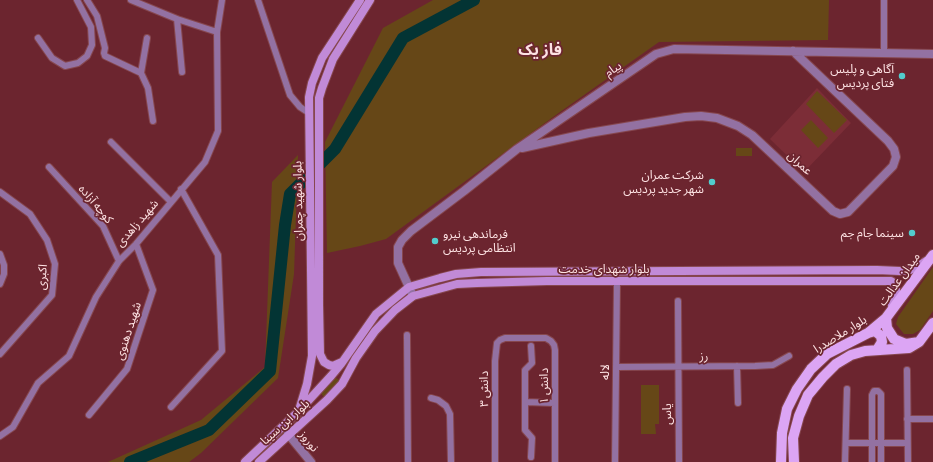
<!DOCTYPE html>
<html>
<head>
<meta charset="utf-8">
<style>
  body { margin:0 }
  canvas { display:block; background:#6c252f }
</style>
</head>
<body>
<canvas width="933" height="462"></canvas>
<script>
const ctx = document.querySelector('canvas').getContext('2d');
ctx.lineJoin = 'round';
function fill(path, color) {
  ctx.fillStyle = color;
  ctx.fill(path, 'evenodd');
}
function poly(rows) {
  const path = new Path2D();
  for (const r of rows) {
    path.moveTo(r[0], r[1]);
    for (let i = 2; i < r.length; i += 2) path.lineTo(r[i], r[i + 1]);
  }
  return path;
}
function strokePath(path, color, width, dash) {
  ctx.strokeStyle = color;
  ctx.lineWidth = width;
  ctx.lineCap = dash ? 'butt' : 'round';
  ctx.setLineDash(dash || []);
  ctx.stroke(path);
}
function write(font, color, halo, rows, align = 'center') {
  ctx.font = font + ' Commissioner,"Noto Sans Arabic",sans-serif';
  ctx.lineWidth = 3.5;
  ctx.setLineDash([]);
  ctx.textBaseline = 'middle';
  ctx.strokeStyle = halo;
  ctx.fillStyle = color;
  for (const [text, x, y, turn = 0] of rows) {
    ctx.save();
    ctx.translate(x, y);
    ctx.rotate((+turn || 0) * Math.PI / 180);
    ctx.textAlign = isNaN(turn) ? turn : align;
    if (halo) ctx.strokeText(text, 0, 0);
    ctx.fillText(text, 0, 0);
    ctx.restore();
  }
}
const built = poly([
  [817,88,851,123,804,172,770,139]
]);
const green = poly([
  [433,0,829,0,828,40,659,42,560,112,386,239,360,246,327,253,325,142,383,28],
  [817,91,847,120,834,133,806,104],
  [811,120,828,138,818,148,801,130],
  [736,148,752,148,752,156,736,156],
  [298,155,294,274,278,378,201,453,189,462,108,462,201,420,265,367,272,182],
  [933,267,933,311,920,330,913,334,904,334,896,324,898,317],
  [334,377,338,379,340,382,326,397,323,396,320,392],
  [641,385,659,385,659,424,655,424,656,434,641,434]
]);
const river = poly([
  [130,462,209,430,270,371,285,225,290,194,335,149,403,38,474,0]
]);
const minor = poly([
  [87,0,97,16,105,48,104,53,105,56,141,73,148,88,153,121],
  [131,0,177,19,217,32],
  [258,0,290,95,300,107,309,113],
  [884,0,884,52],
  [177,19,182,72],
  [38,38,52,58,65,66,78,63,87,56,92,45,91,27,77,0],
  [141,73,147,38],
  [111,142,171,202],
  [49,167,103,226,119,261],
  [0,192,30,214,47,240,55,264,52,295,0,354],
  [0,254,4,265,4,274,0,284],
  [678,301,679,462],
  [407,335,408,462],
  [531,346,532,363,525,370,525,430,532,438,531,457],
  [737,366,738,403],
  [616,367,755,366,773,365,789,356],
  [907,370,908,462],
  [431,398,438,400,446,406,450,414,451,462],
  [525,402,555,403],
  [171,407,222,351,218,255,181,189],
  [89,415,127,369,153,290,136,244],
  [907,419,933,419],
  [0,436,13,427,38,383,69,356,96,297,119,261,136,244,205,162,218,131,217,32,222,0],
  [846,443,907,443],
  [495,462,495,361,497,343,500,340,505,338,546,338,551,341,554,345,555,350,555,462],
  [615,462,617,282],
  [845,462,847,389],
  [872,462,872,395,874,391,878,391,881,394,881,462]
]);
const tertiary = poly([
  [522,148,589,133,685,117,701,116,717,118,738,126,752,135,833,211,840,214,848,212,893,166,896,157,894,149,888,141,793,51],
  [413,296,398,263,398,247,402,240,411,231,464,191,517,149,656,54,674,49,933,54],
  [288,434,311,462]
]);
const secondary = poly([
  [342,362,333,366,329,365,324,362,320,354,319,304,319,98,322,88,333,59,370,0],
  [300,407,307,384,312,356,309,97,312,83,322,58,360,0],
  [245,462,297,413,331,376,341,364,376,314,409,287,440,278,456,274,481,272,877,270,900,271,910,270,917,267,926,261],
  [259,462,327,400,342,384,356,358,375,331,395,310,413,296,457,284,477,283,547,281,891,281,894,283,896,290,896,298,892,305]
]);
const primary = poly([
  [933,255,886,318,887,328,894,339,906,344,919,342,933,323],
  [868,333,875,331,881,336,882,342,877,350],
  [781,462,782,433,787,409,797,389,811,369,827,354,868,333,886,318],
  [794,462,793,438,799,416,808,395,823,377,836,364,851,355,865,351,909,348,919,342]
]);
const markers = [
  [902,76,4,"#52cdcd"],
  [712,182,4,"#52cdcd"],
  [912,233,4,"#52cdcd"],
  [435,241,4,"#52cdcd"]
];
const streetNames = [
  ["پیام",613,69,-34],
  ["عمران",800,163,43],
  ["بلوار شهید چمران",298,201,-91],
  ["کوچه آزاده",96,204,50],
  ["شهید زاهدی",137,223,-49],
  ["بلوار شهدای خدمت",604,269],
  ["اکبری",42,277,-86],
  ["میدان عدالت",899,279,-54],
  ["شهید دهنوی",128,331,-72],
  ["بلوار ملاصدرا",840,334,-32],
  ["رز",704,356],
  ["لاله",605,372,-90],
  ["دانش ۱",544,386,-90],
  ["دانش ۳",484,389,-90],
  ["یاس",667,414,-90],
  ["بلوار ابن سینا",285,422,-42],
  ["نوروز",309,441,51]
];
const poiNames = [
  ["آگاهی و پلیس",894,69],
  ["فتای پردیس",894,83],
  ["شرکت عمران",704,175],
  ["شهر جدید پردیس",704,189],
  ["سینما جام جم",904,233],
  ["فرماندهی نیرو",443,234,"left"],
  ["انتظامی پردیس",443,248,"left"]
];
const districtNames = [
  ["فاز یک",540,50]
];
fill(built, '#7c2d37');
fill(green, '#664717');
strokePath(river, '#033434', 12);
strokePath(minor, '#86474f', 8);
strokePath(tertiary, '#86474f', 10);
strokePath(secondary, '#86474f', 10);
strokePath(primary, '#86474f', 12);
strokePath(minor, '#9371a2', 6);
strokePath(tertiary, '#9371a2', 8);
strokePath(secondary, '#c18ad7', 8);
strokePath(primary, '#dca5f4', 10);
for (const [x, y, r, color] of markers) {
  const dot = new Path2D();
  dot.arc(x, y, r, 0, 2 * Math.PI);
  ctx.fillStyle = color;
  ctx.fill(dot);
  strokePath(dot, '#6c252f', 1.5);
}
write('12px', '#fde2e3', '#6c252f', streetNames);
write('12px', '#fde2e3', '#6c252f', poiNames, 'right');
write('bold 16px', '#fde2e3', '#6c252f', districtNames);
</script>
</body>
</html>
